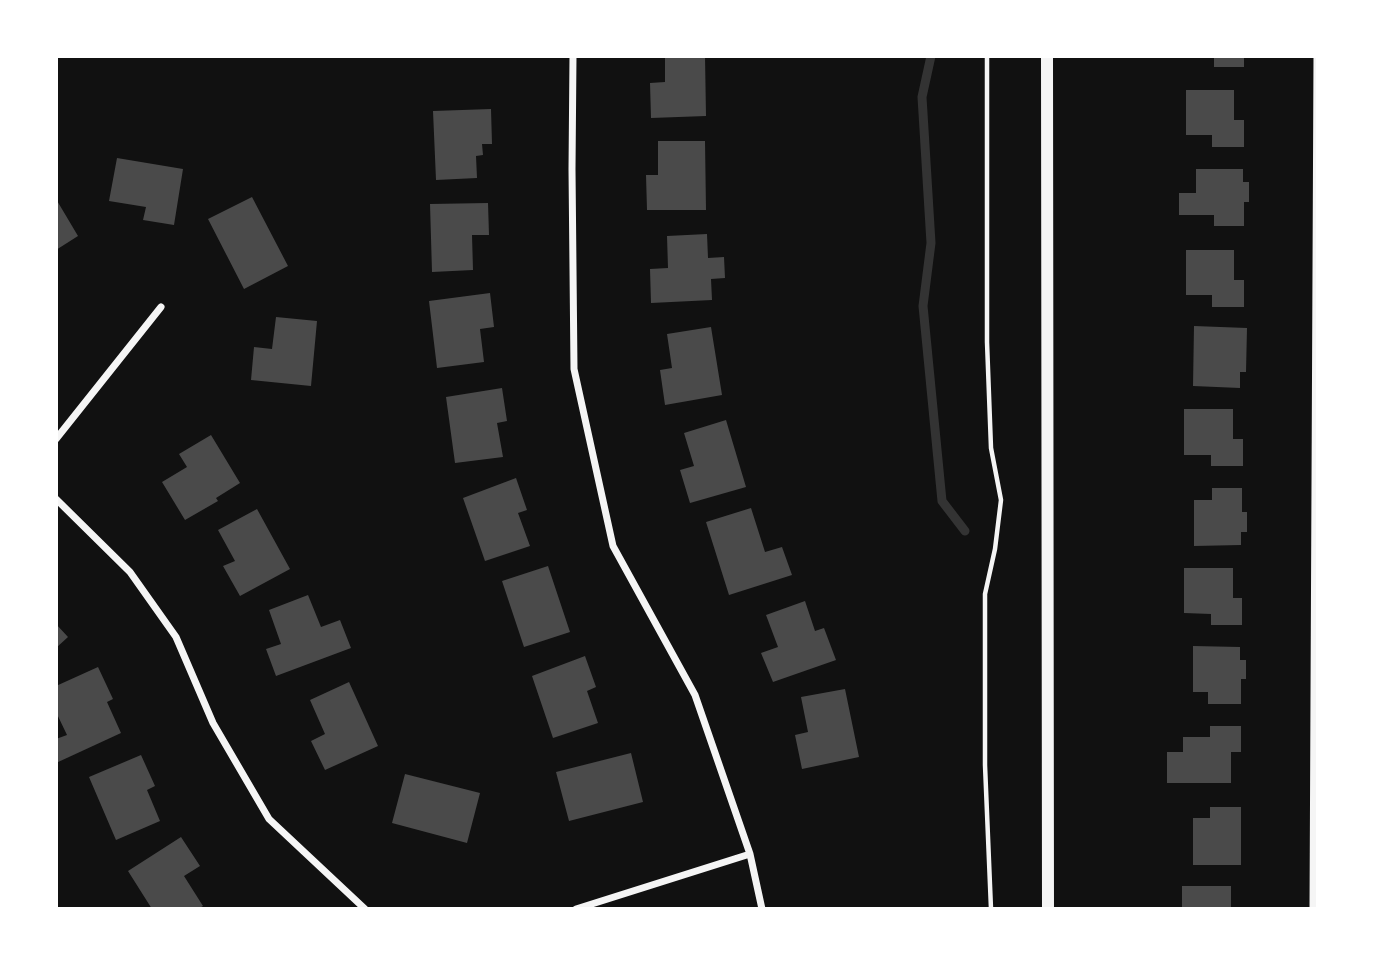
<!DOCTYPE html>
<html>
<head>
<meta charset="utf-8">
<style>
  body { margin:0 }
  #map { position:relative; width:1374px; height:965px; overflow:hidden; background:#111; font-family:Poppins,sans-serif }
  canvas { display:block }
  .frame { position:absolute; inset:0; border:58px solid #fff; pointer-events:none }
</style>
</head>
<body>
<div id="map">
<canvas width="1374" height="965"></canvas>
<div class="frame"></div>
</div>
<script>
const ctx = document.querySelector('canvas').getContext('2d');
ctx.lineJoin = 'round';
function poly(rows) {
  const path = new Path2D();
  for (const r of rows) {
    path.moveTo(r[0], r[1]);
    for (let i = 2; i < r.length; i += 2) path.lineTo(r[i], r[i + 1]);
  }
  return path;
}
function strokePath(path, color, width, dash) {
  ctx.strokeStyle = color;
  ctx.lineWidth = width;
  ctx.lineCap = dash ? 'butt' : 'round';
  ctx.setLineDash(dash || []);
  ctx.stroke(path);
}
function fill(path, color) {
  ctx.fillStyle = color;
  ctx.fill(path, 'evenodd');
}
const stream = poly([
  [931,56,922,97,931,243,923,306,942,501,965,531]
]);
const building = poly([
  [665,56,705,56,706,116,651,118,650,83,665,82],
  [1214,56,1244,56,1244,67,1214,67],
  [1186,90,1234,90,1234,120,1244,120,1244,147,1212,147,1212,135,1186,135],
  [491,109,492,144,482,144,483,155,476,156,477,178,436,180,433,111],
  [658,141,705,141,706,210,647,210,646,175,658,175],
  [117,158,183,169,174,225,143,220,146,207,109,201],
  [1196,169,1243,169,1243,182,1249,182,1249,202,1244,202,1244,226,1214,226,1214,215,1179,215,1179,193,1196,193],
  [252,197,288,266,244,289,208,219],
  [56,199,78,236,56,250],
  [488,203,489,235,472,235,473,270,432,272,430,204],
  [707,234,708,258,724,257,725,278,711,279,712,300,651,303,650,269,668,268,667,236],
  [1186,250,1234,250,1234,280,1244,280,1244,307,1212,307,1212,295,1186,295],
  [490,293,494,327,480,329,484,362,437,368,429,301],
  [276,317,317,321,311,386,251,380,254,347,272,349],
  [1194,326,1247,328,1246,372,1240,372,1240,388,1193,386],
  [711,327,722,395,665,405,660,370,672,368,667,334],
  [502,388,507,421,497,423,503,457,455,463,446,397],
  [1184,409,1233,409,1233,439,1243,439,1243,466,1211,466,1211,455,1184,455],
  [726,420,746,487,690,503,680,470,694,466,684,433],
  [211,435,240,483,216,498,218,501,185,520,162,482,187,467,179,454],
  [516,478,527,510,518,513,530,546,485,561,463,498],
  [1212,488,1242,488,1242,512,1247,512,1247,532,1241,532,1241,545,1194,546,1194,500,1212,500],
  [751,508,765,552,782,547,792,575,729,595,706,522],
  [257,509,290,569,240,596,223,566,235,561,218,530],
  [548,566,570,632,524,647,502,581],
  [1184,568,1233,568,1233,598,1242,598,1242,625,1211,625,1211,614,1184,613],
  [308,595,321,627,340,620,351,648,276,676,266,649,281,644,269,610],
  [805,601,815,631,824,628,836,660,773,682,761,653,778,647,766,615],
  [56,624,68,637,56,648],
  [1193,646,1240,647,1240,660,1246,660,1246,679,1241,679,1241,704,1208,704,1208,692,1193,692],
  [585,656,596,687,587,691,598,723,553,738,532,676],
  [98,667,113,699,107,702,121,733,56,763,56,739,67,735,56,712,56,686],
  [349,682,378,746,325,770,311,741,325,734,310,700],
  [845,689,859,757,802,769,795,735,808,732,801,697],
  [1210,726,1241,726,1241,752,1231,752,1231,783,1167,783,1167,752,1183,752,1183,737,1210,737],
  [631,753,643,802,569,821,556,772],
  [141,755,155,786,147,790,160,821,116,840,89,777],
  [405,774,480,793,467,843,392,823],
  [1210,807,1241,807,1241,865,1193,865,1193,818,1210,818],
  [181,837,200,866,184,876,203,906,198,909,152,909,128,871],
  [1182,886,1231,886,1231,909,1182,909]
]);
const path = poly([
  [987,56,987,342,991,448,1001,500,995,549,985,594,985,765,991,909]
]);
const minor = poly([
  [573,56,572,169,574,369,613,546,695,695,750,854,762,909],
  [56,439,161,307],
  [56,499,130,572,176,637,213,723,269,819,365,909],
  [576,909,750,854],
  [1313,909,1317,56]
]);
const tertiary = poly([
  [1047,56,1048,909]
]);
strokePath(stream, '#333', 9);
fill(building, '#4a4a4a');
strokePath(path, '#f5f5f5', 4.5);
strokePath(minor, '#f5f5f5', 7);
strokePath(tertiary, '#f5f5f5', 12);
</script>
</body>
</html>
